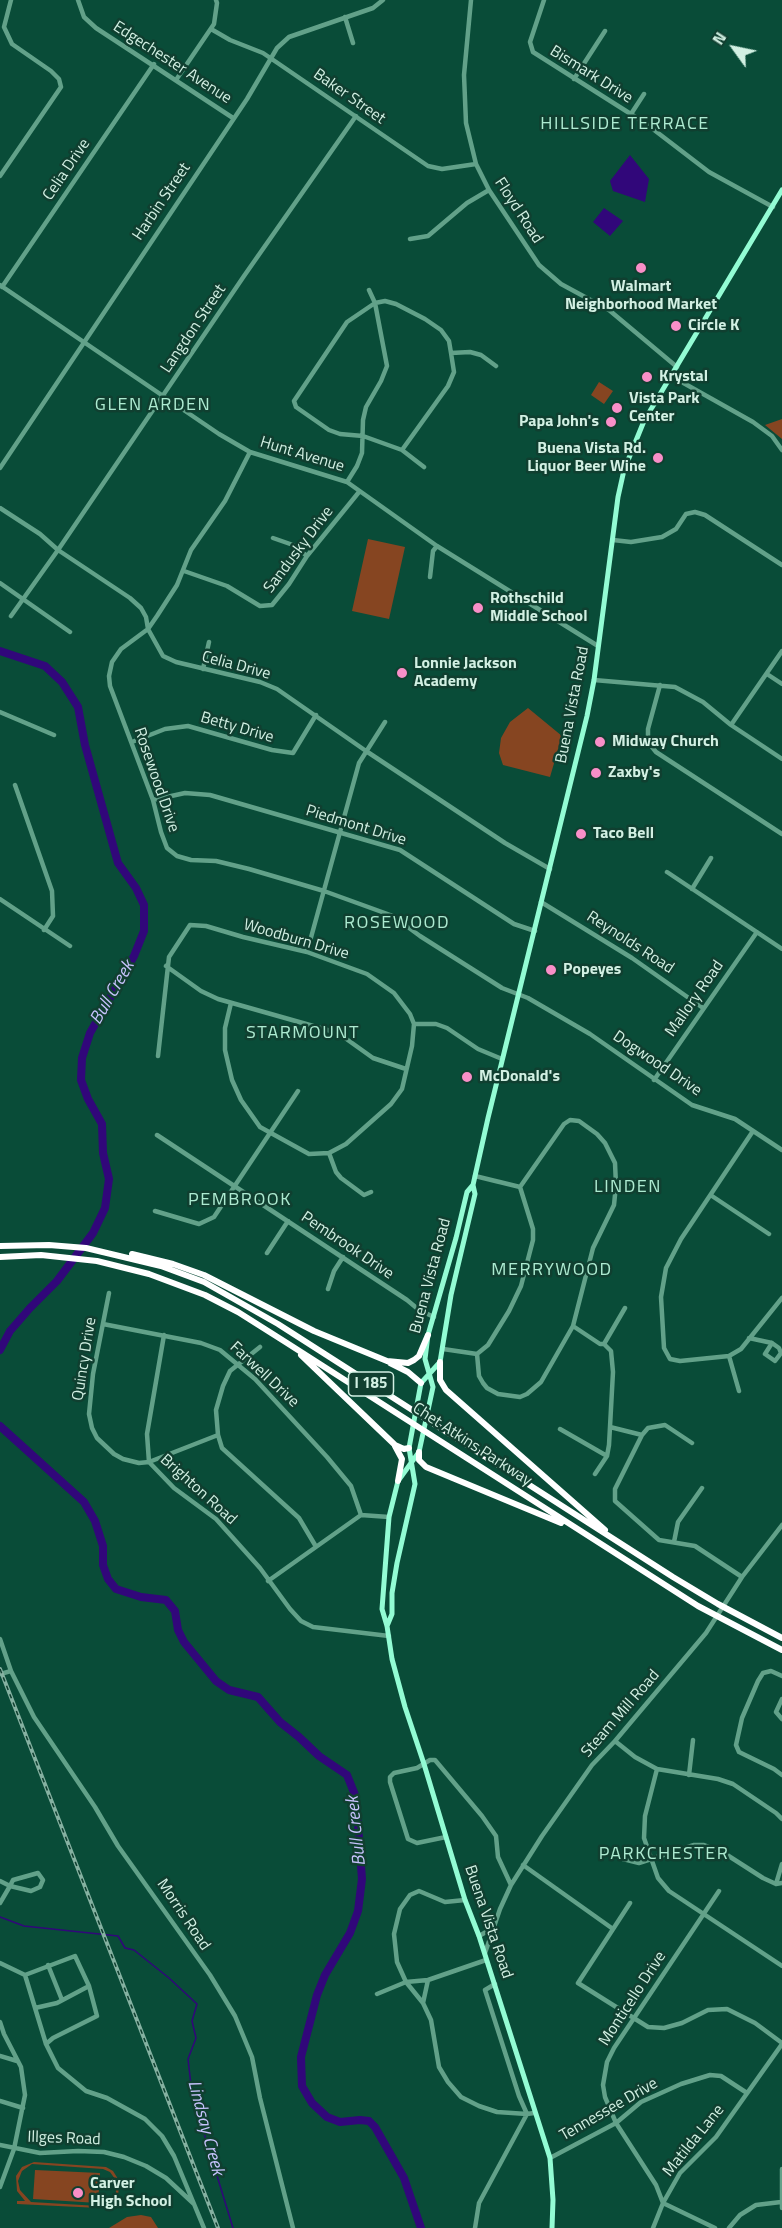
<!DOCTYPE html>
<html>
<head>
<meta charset="utf-8">
<style>
  body { margin:0 }
  #map { position:relative; width:782px; height:2228px; overflow:hidden; background:#094c38; font-family:"Titillium Web",sans-serif }
  canvas { display:block }
  .north { position:absolute; left:704px; top:18px; width:60px; height:60px; -webkit-text-stroke:4px #103f30; paint-order:stroke; rotate:303deg; font-size:16px; font-weight:700; line-height:24px; text-align:center; color:#d2f0e3 }
  .north::after { content:''; display:block; margin:auto; width:21px; height:27px; background:#d2f0e3; clip-path:polygon(50% 0,100% 100%,50% 72%,0 100%) }
</style>
</head>
<body>
<div id="map">
<canvas width="782" height="2228"></canvas>
<div class="north">N</div>
</div>
<script>
const ctx = document.querySelector('canvas').getContext('2d');
ctx.lineJoin = 'round';
function fill(path, color) {
  ctx.fillStyle = color;
  ctx.fill(path, 'evenodd');
}
function poly(rows) {
  const path = new Path2D();
  for (const r of rows) {
    path.moveTo(r[0], r[1]);
    for (let i = 2; i < r.length; i += 2) path.lineTo(r[i], r[i + 1]);
  }
  return path;
}
function strokePath(path, color, width, dash) {
  ctx.strokeStyle = color;
  ctx.lineWidth = width;
  ctx.lineCap = dash ? 'butt' : 'round';
  ctx.setLineDash(dash || []);
  ctx.stroke(path);
}
function write(font, color, halo, rows, align = 'center') {
  ctx.font = font + ' "Titillium Web",sans-serif';
  ctx.lineWidth = 5;
  ctx.setLineDash([]);
  ctx.textBaseline = 'middle';
  ctx.strokeStyle = halo;
  ctx.fillStyle = color;
  for (const [text, x, y, turn = 0] of rows) {
    ctx.save();
    ctx.translate(x, y);
    ctx.rotate((+turn || 0) * Math.PI / 180);
    ctx.textAlign = isNaN(turn) ? turn : align;
    if (halo) ctx.strokeText(text, 0, 0);
    ctx.fillText(text, 0, 0);
    ctx.restore();
  }
}
const green = poly([
  [599,382,613,391,604,404,591,395],
  [782,419,782,439,765,425],
  [368,539,405,547,389,619,352,611],
  [528,708,562,736,550,777,503,765,499,753,501,738,510,722],
  [34,2162,106,2167,113,2171,118,2179,119,2187,118,2195,110,2205,99,2208,17,2204,17,2201,25,2201,17,2191,16,2176,22,2167],
  [32,2164,103,2169,110,2172,115,2179,116,2193,110,2201,99,2206,31,2202,20,2190,18,2181,22,2171],
  [35,2170,100,2173,98,2203,33,2199],
  [141,2215,151,2217,158,2228,109,2228,127,2217]
]);
const water = poly([
  [630,155,649,179,645,202,613,191,610,181],
  [604,208,623,221,610,236,593,222]
]);
const stream = poly([
  [0,1917,24,1926,118,1936,125,1948,134,1950,169,1978,197,2004,192,2021,196,2038,188,2059,192,2094,233,2228]
]);
const river = poly([
  [0,651,45,666,62,682,78,707,85,745,118,863,136,888,144,905,144,931,134,956,90,1033,82,1058,81,1080,88,1099,102,1124,103,1153,109,1179,105,1208,93,1233,57,1281,30,1308,10,1331,0,1350],
  [0,1426,84,1502,95,1521,103,1546,103,1565,108,1579,116,1589,141,1597,166,1600,175,1611,178,1630,184,1642,216,1681,229,1690,258,1697,280,1722,299,1737,319,1756,347,1775,355,1795,358,1825,362,1879,358,1911,350,1933,325,1975,317,1995,301,2057,302,2086,312,2103,327,2117,340,2122,360,2120,369,2121,375,2127,404,2178,421,2228]
]);
const minor = poly([
  [78,0,84,17,96,28,233,118],
  [471,0,464,75,466,123,476,164,489,190,539,265,561,284,609,310,677,367],
  [544,0,530,42,533,52,645,123,709,172,773,207],
  [345,17,353,43],
  [211,29,230,40,263,53,428,166,442,169,476,164],
  [574,79,605,31],
  [176,80,214,24,217,3,216,0],
  [631,114,644,94],
  [0,176,61,87,59,79,51,71,12,44,4,27,11,0],
  [410,239,428,236,467,203,489,190],
  [0,285,219,434,250,452,347,482,437,546,598,646],
  [2,287,154,64],
  [451,353,470,352,481,355,496,366],
  [671,376,753,422,772,436,782,450],
  [402,450,448,386,454,372,451,353,449,341,441,330,425,319,396,304,385,301,375,303,347,322,294,401,296,407,329,430,340,434,363,436,402,450,424,467],
  [250,452,225,501,191,550,177,585,157,616,148,629,121,649,112,662,109,676,110,686,153,800,161,832,167,848,177,856,191,860,216,861,249,869,324,891,393,916,420,936,502,988,528,998,590,1034,692,1105,735,1119,782,1150],
  [0,468,247,99,277,48,289,37,373,8,383,0],
  [347,482,357,466,362,453,363,420,366,407,381,381,387,366,375,303,369,290],
  [0,508,40,534,58,550,130,598,141,608,146,617,148,629,163,656,176,662,260,682,277,689,366,751,505,843,550,869],
  [273,538,293,545,307,556],
  [613,540,631,542,662,537,676,529,686,514,695,512,705,515,782,565],
  [184,571,227,586,260,606,272,605,289,584,307,556,359,492],
  [430,577,433,551,437,546],
  [0,583,70,632],
  [11,616,58,550,244,276,356,116],
  [203,669,209,642],
  [767,674,782,684],
  [594,680,675,687,703,702,731,725,782,759],
  [660,685,648,729,648,742,656,752,782,834],
  [0,712,54,735],
  [731,725,782,651],
  [132,742,165,729,188,726,272,750,293,753,316,715],
  [15,785,52,891,53,916,44,930],
  [153,800,185,793,210,795,400,850,514,924,535,931],
  [667,872,782,949],
  [692,889,711,858],
  [0,899,70,946],
  [541,902,632,958,703,1008],
  [307,952,359,763,385,722],
  [166,966,201,991,218,999,338,1033,373,1058,406,1069],
  [414,1024,436,1024,447,1028,478,1049,502,1059],
  [158,1056,169,957,190,925,206,926,243,937,307,952,367,974,394,993,410,1014,414,1024,412,1046,402,1089,391,1104,346,1144,329,1153,309,1154,260,1127,241,1100,232,1080,225,1050,225,1028,231,1003],
  [654,1080,757,932],
  [753,1131,681,1239,666,1268,661,1297,664,1348,670,1359,680,1361,729,1356,741,1349,782,1298],
  [157,1135,407,1300,419,1310,434,1317],
  [329,1153,336,1172,341,1178,364,1195,371,1192],
  [475,1176,520,1187,533,1229,533,1240,521,1286,509,1311,488,1345,477,1354],
  [616,1185,642,1182],
  [712,1196,769,1234],
  [155,1211,199,1224,214,1217,298,1091],
  [267,1253,288,1221],
  [328,1289,334,1271,343,1257],
  [109,1293,93,1374,89,1414,92,1428,97,1438,114,1454,123,1459,139,1463,149,1462,218,1435],
  [103,1324,201,1343,220,1350,255,1379,327,1457,351,1486,361,1515],
  [573,1326,600,1344,604,1344,611,1351,613,1372,609,1445,607,1456,595,1474],
  [164,1335,147,1434,149,1462,174,1488,216,1519,260,1568,290,1609,301,1621,313,1627,389,1636],
  [749,1338,772,1343],
  [772,1343,779,1348,781,1353,775,1361,765,1354,772,1343],
  [604,1344,625,1308],
  [260,1347,230,1371,223,1386,216,1410,218,1435,222,1448,299,1518,315,1545],
  [443,1349,477,1354],
  [477,1354,479,1376,483,1383,487,1388,498,1394,520,1397,527,1394,541,1382,573,1326,593,1248,614,1205,616,1185,615,1163,605,1143,597,1134,579,1121,570,1120,564,1124,520,1187],
  [729,1356,739,1391],
  [610,1427,642,1435],
  [560,1429,607,1456],
  [692,1443,665,1425,648,1428,642,1435,615,1489,615,1501,659,1540,695,1546,742,1577],
  [674,1542,678,1522,702,1488],
  [268,1581,361,1515,389,1517],
  [0,1639,11,1671,34,1717,95,1807,118,1846,210,1975,235,2016,252,2057,260,2098,293,2228],
  [0,1674,11,1671],
  [782,1676,771,1671,763,1673,758,1681,742,1718,736,1745,739,1752,774,1769,782,1775],
  [782,1699,776,1712,782,1719],
  [615,1741,635,1757,657,1769,718,1779,733,1784,776,1813,782,1819],
  [657,1769,645,1816,644,1838,658,1878,669,1891,782,1966],
  [689,1775,693,1740],
  [446,1837,417,1843,408,1839,390,1782,390,1777,394,1773,417,1768,430,1760,435,1760,482,1816,496,1836,498,1857,511,1885],
  [603,1852,610,1851,623,1859,639,1863,694,1845,704,1845,724,1853,763,1878,776,1884,782,1883],
  [523,1865,613,1929],
  [0,1881,10,1886,31,1891,40,1887,43,1880,38,1873,13,1880,10,1886,0,1903],
  [776,1884,782,1864],
  [630,1903,578,1983,648,2027,664,2028,682,2023,708,2010,727,2009,755,2023,782,2043],
  [479,1936,493,1928],
  [485,1953,500,1909,511,1885,542,1836,592,1765,615,1741,706,1633,742,1577,782,1525],
  [0,1963,25,1975],
  [48,1965,62,2000],
  [25,1975,46,2044,58,2068,86,2091,107,2098,145,2119,162,2136,174,2156,194,2204],
  [25,1975,75,1956,89,1986,97,2016,53,2038,46,2044],
  [428,1980,423,2003,431,2020,439,2067,448,2082,461,2097,479,2106,497,2112,527,2114,534,2113],
  [495,1984,485,1990,519,2096,527,2114],
  [377,1994,406,1982,428,1980,486,1960],
  [423,2003,406,1982,397,1962,394,1934,400,1909,410,1895,419,1891,445,1902,465,1900],
  [35,2008,57,2003,89,1986],
  [0,2022,4,2034,21,2067,25,2095,14,2149,0,2187],
  [0,2056,17,2061],
  [0,2101,23,2108],
  [0,2145,40,2153,78,2151,104,2152,124,2157,146,2166,166,2178,194,2204,204,2228],
  [550,2158,616,2123,641,2102,681,2084,710,2075,721,2076,747,2093],
  [782,2169,782,2208],
  [475,2228,479,2203,527,2114],
  [653,2228,663,2203,680,2173,716,2137,782,2044],
  [715,2228,663,2203,656,2185,616,2123,605,2097,603,2085,607,2062,614,2048,719,1891],
  [729,2228,740,2215,756,2205,781,2202]
]);
const major = poly([
  [473,1185,467,1192,456,1238,428,1335,425,1359,433,1387,419,1452,398,1481,389,1517,382,1609,387,1626,392,1659,405,1707,424,1764,465,1900,479,1936,550,2158,553,2200,552,2228],
  [387,1626,392,1614,392,1593,397,1563,415,1484,409,1448,421,1383,440,1362,451,1295,475,1194,473,1185,488,1118,587,716,594,680,618,497,624,470,644,421,782,190]
]);
const highway = poly([
  [0,1246,49,1245,86,1248,161,1266,204,1282,278,1324,673,1577,718,1604,782,1638],
  [132,1254,173,1264,204,1275,314,1331,387,1361,408,1363,414,1360,419,1356,428,1335],
  [0,1257,41,1255,97,1261,149,1274,205,1295,238,1312,287,1343,698,1606,782,1650],
  [301,1355,395,1445,404,1449,409,1448],
  [440,1362,440,1380,446,1390,605,1530],
  [390,1363,408,1372,421,1383],
  [395,1446,402,1459,398,1481],
  [419,1452,419,1460,426,1467,561,1523]
]);
const rail = poly([
  [0,1669,218,2228]
]);
const markers = [
  [641,268,6,"#f98fc8"],
  [676,326,6,"#f98fc8"],
  [647,377,6,"#f98fc8"],
  [617,408,6,"#f98fc8"],
  [611,422,6,"#f98fc8"],
  [658,458,6,"#f98fc8"],
  [478,608,6,"#f98fc8"],
  [402,673,6,"#f98fc8"],
  [600,742,6,"#f98fc8"],
  [596,773,6,"#f98fc8"],
  [581,834,6,"#f98fc8"],
  [551,970,6,"#f98fc8"],
  [467,1077,6,"#f98fc8"],
  [78,2193,6,"#f98fc8"]
];
const shields = [
  [371,1384,45]
];
const shieldNames = [
  ["I 185",371,1384]
];
const streetNames = [
  ["Edgechester Avenue",172,63,33],
  ["Bismark Drive",591,75,32],
  ["Baker Street",349,97,35],
  ["Celia Drive",67,170,-56],
  ["Harbin Street",162,202,-56],
  ["Floyd Road",518,211,57],
  ["Langdon Street",194,329,-56],
  ["Hunt Avenue",302,455,17],
  ["Sandusky Drive",299,550,-53],
  ["Celia Drive",236,666,15],
  ["Buena Vista Road",573,705,-79],
  ["Betty Drive",237,728,16],
  ["Rosewood Drive",156,780,71],
  ["Piedmont Drive",356,826,17],
  ["Woodburn Drive",296,940,16],
  ["Reynolds Road",630,943,33],
  ["Mallory Road",695,999,-55],
  ["Dogwood Drive",657,1064,34],
  ["Pembrook Drive",347,1246,34],
  ["Buena Vista Road",431,1276,-75],
  ["Quincy Drive",85,1359,-81],
  ["Farwell Drive",264,1375,43],
  ["Chet Atkins Parkway",472,1445,33],
  ["Brighton Road",198,1490,42],
  ["Steam Mill Road",621,1714,-49],
  ["Morris Road",183,1915,56],
  ["Buena Vista Road",488,1922,71],
  ["Monticello Drive",633,1999,-57],
  ["Tennessee Drive",609,2110,-30],
  ["Illges Road",64,2139,2],
  ["Matilda Lane",694,2141,-51]
];
const poiNames = [
  ["Walmart",641,287,"center"],
  ["Neighborhood Market",641,305,"center"],
  ["Circle K",688,326],
  ["Krystal",659,377],
  ["Vista Park",629,399],
  ["Center",629,417],
  ["Papa John's",599,422,"right"],
  ["Buena Vista Rd.",646,449,"right"],
  ["Liquor Beer Wine",646,467,"right"],
  ["Rothschild",490,599],
  ["Middle School",490,617],
  ["Lonnie Jackson",414,664],
  ["Academy",414,682],
  ["Midway Church",612,742],
  ["Zaxby's",608,773],
  ["Taco Bell",593,834],
  ["Popeyes",563,970],
  ["McDonald's",479,1077],
  ["Carver",90,2184],
  ["High School",90,2202]
];
const neighbourhoodNames = [
  ["HILLSIDE TERRACE",625,125],
  ["GLEN ARDEN",153,406],
  ["ROSEWOOD",397,924],
  ["STARMOUNT",303,1034],
  ["LINDEN",628,1188],
  ["PEMBROOK",240,1201],
  ["MERRYWOOD",552,1271],
  ["PARKCHESTER",664,1855]
];
const waterNames = [
  ["Bull Creek",113,993,-60],
  ["Bull Creek",357,1831,-96],
  ["Lindsay Creek",205,2128,75]
];
fill(green, '#864521');
fill(water, '#31077a');
strokePath(stream, '#31077a', 1.5);
strokePath(river, '#31077a', 8);
strokePath(minor, '#62a189', 4.5);
strokePath(major, '#93fcd4', 5);
strokePath(highway, '#fff', 6);
strokePath(rail, '#85b1a1', 4);
strokePath(rail, '#103f30', 1.5, [4.5]);
for (const [x, y, r, color] of markers) {
  const dot = new Path2D();
  dot.arc(x, y, r, 0, 2 * Math.PI);
  ctx.fillStyle = color;
  ctx.fill(dot);
  strokePath(dot, '#103f30', 2);
}
for (const [x, y, w] of shields) {
  const box = new Path2D();
  box.roundRect(x - w / 2, y - 12, w, 24, 4.5);
  ctx.fillStyle = '#103f30';
  ctx.fill(box);
  strokePath(box, '#d2f0e3', 1.5);
}
write('bold 15px', '#d2f0e3', null, shieldNames);
write('16px', '#d2f0e3', '#103f30', streetNames);
write('bold 16px', '#d2f0e3', '#103f30', poiNames, 'left');
ctx.letterSpacing = '1.5px';
write('18px', '#adebd1', '#103f30', neighbourhoodNames);
ctx.letterSpacing = '0px';
write('italic 18px', '#c7c3fc', '#103f30', waterNames);
</script>
</body>
</html>
